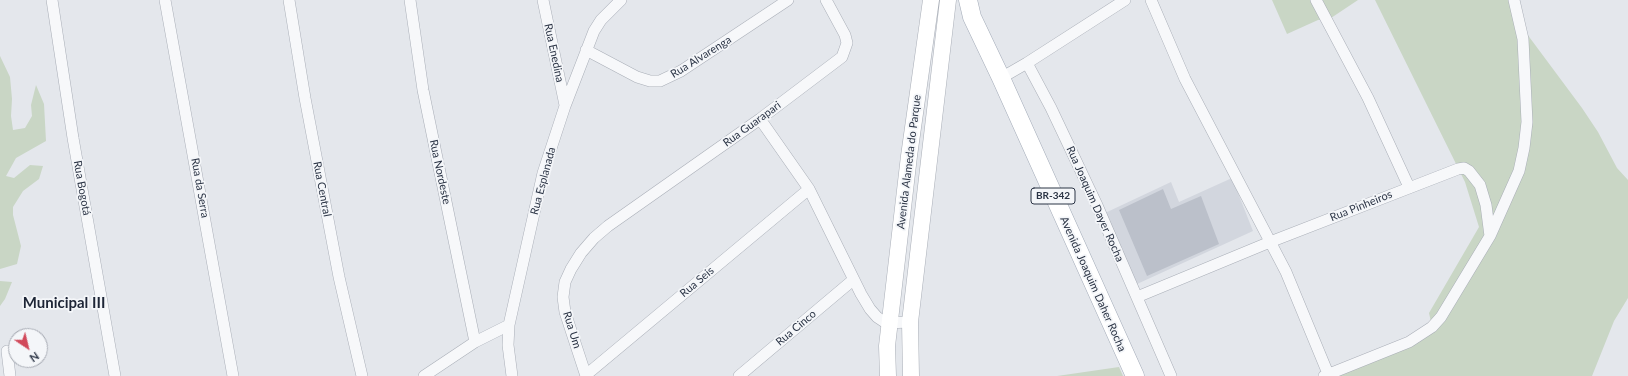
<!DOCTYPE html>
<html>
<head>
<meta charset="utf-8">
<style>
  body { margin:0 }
  #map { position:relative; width:1628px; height:376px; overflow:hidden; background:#e4e7ec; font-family:Lato,sans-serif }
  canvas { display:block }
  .north { position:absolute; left:8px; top:328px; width:40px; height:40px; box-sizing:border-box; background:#f4f6f9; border:1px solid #a4a8b1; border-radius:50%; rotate:145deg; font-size:11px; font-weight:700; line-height:16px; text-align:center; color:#2b3445 }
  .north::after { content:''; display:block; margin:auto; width:14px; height:18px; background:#d1495b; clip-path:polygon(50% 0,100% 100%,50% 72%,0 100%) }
</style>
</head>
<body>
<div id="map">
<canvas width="1628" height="376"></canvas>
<div class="north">N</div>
</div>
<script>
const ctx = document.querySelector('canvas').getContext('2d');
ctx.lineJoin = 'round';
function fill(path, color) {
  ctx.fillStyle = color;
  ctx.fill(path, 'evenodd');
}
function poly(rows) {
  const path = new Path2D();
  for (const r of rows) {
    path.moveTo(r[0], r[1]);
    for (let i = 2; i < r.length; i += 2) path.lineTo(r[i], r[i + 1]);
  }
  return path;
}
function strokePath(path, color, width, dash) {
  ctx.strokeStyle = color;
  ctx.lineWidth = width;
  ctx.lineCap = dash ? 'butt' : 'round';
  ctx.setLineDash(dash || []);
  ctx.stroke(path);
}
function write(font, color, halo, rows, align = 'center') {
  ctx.font = font + ' Lato,sans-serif';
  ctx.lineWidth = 3.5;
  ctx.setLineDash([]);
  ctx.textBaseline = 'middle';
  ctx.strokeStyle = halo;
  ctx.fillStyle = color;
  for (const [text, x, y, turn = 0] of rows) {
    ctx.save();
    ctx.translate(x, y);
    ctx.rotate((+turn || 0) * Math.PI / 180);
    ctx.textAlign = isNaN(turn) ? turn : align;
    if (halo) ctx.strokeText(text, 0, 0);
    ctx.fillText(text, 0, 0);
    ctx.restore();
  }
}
const built = poly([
  [1232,178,1253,231,1137,284,1105,213,1171,182,1179,202]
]);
const green = poly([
  [1272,0,1358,0,1331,18,1318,20,1287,34],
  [1375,0,1516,0,1527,34,1582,108,1598,132,1617,168,1628,180,1628,298,1614,321,1592,376,1338,376,1404,347,1431,322,1429,313,1479,227,1465,182],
  [0,56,10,77,12,99,11,116,13,130,25,128,32,116,31,105,36,85,44,104,46,141,16,158,6,176,14,178,30,165,43,166,39,179,23,191,13,207,13,215,21,246,17,264,0,269],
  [0,281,12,282,5,299,0,306],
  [1119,367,1123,376,1057,376]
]);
const building = poly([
  [1163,189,1171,209,1201,196,1219,244,1147,276,1119,210]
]);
const street = poly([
  [52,0,73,138,115,376],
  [165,0,233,376],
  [289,0,305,98,339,277,362,376],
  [410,0,423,90,475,342],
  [543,0,565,105],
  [1151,0,1185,79,1286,272,1329,376],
  [1316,0,1368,98,1409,187],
  [586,50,637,77,650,81,660,81,681,71,788,0],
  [1027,63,1125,0],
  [1001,78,1027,63,1051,108,1096,203,1171,376],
  [760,119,809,189,861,294,870,309,877,317,886,323,910,322],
  [1137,297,1270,242,1458,169,1464,168,1469,171,1480,185,1486,205,1490,236],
  [7,351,10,376],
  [586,375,809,189],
  [424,376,475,342,509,325],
  [512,376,508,345,509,325,543,173,565,106,594,31,601,20,621,0],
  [586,376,565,312,563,297,565,282,571,269,581,253,594,238,608,226,760,119,842,57,847,43,845,35,826,0],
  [739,376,853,280],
  [1324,376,1409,342,1432,327,1441,317,1490,236,1519,171,1524,148,1527,122,1523,39,1514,0]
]);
const secondary = poly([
  [888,376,887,346,909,156,931,0],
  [911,376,910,322,948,0]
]);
const primary = poly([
  [968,0,972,17,1001,78,1135,376]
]);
const shields = [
  [1053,196,44]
];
const shieldNames = [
  ["BR-342",1053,196]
];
const streetNames = [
  ["Rua Enedina",554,53,78],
  ["Rua Alvarenga",701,57,-32],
  ["Rua Guarapari",752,124,-36],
  ["Avenida Alameda do Parque",909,162,-83],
  ["Rua Nordeste",440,172,78],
  ["Rua Esplanada",543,181,-75],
  ["Rua Bogotá",82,188,80],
  ["Rua da Serra",200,188,80],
  ["Rua Central",322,189,79],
  ["Rua Joaquim Dayer Rocha",1095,204,66],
  ["Rua Pinheiros",1361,206,-22],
  ["Rua Seis",697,282,-40],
  ["Avenida Joaquim Daher Rocha",1093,284,66],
  ["Rua Cinco",796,328,-40],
  ["Rua Um",572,330,73]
];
const districtNames = [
  ["Municipal III",64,303]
];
fill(built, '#d2d6de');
fill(green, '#c9d6c5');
fill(building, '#bbc0ca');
strokePath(street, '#a9aeb7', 12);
strokePath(secondary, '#a9aeb7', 17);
strokePath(primary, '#a3abb8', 19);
strokePath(street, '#f7f8fa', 11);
strokePath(secondary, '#fff', 16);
strokePath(primary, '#fff', 18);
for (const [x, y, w] of shields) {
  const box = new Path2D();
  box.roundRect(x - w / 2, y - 8, w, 16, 3);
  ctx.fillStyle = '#f4f6f9';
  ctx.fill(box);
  strokePath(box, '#2b3445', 1);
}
write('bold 10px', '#2b3445', null, shieldNames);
write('11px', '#2b3445', '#f4f6f9', streetNames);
write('bold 15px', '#1d2536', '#f4f6f9', districtNames);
</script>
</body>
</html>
